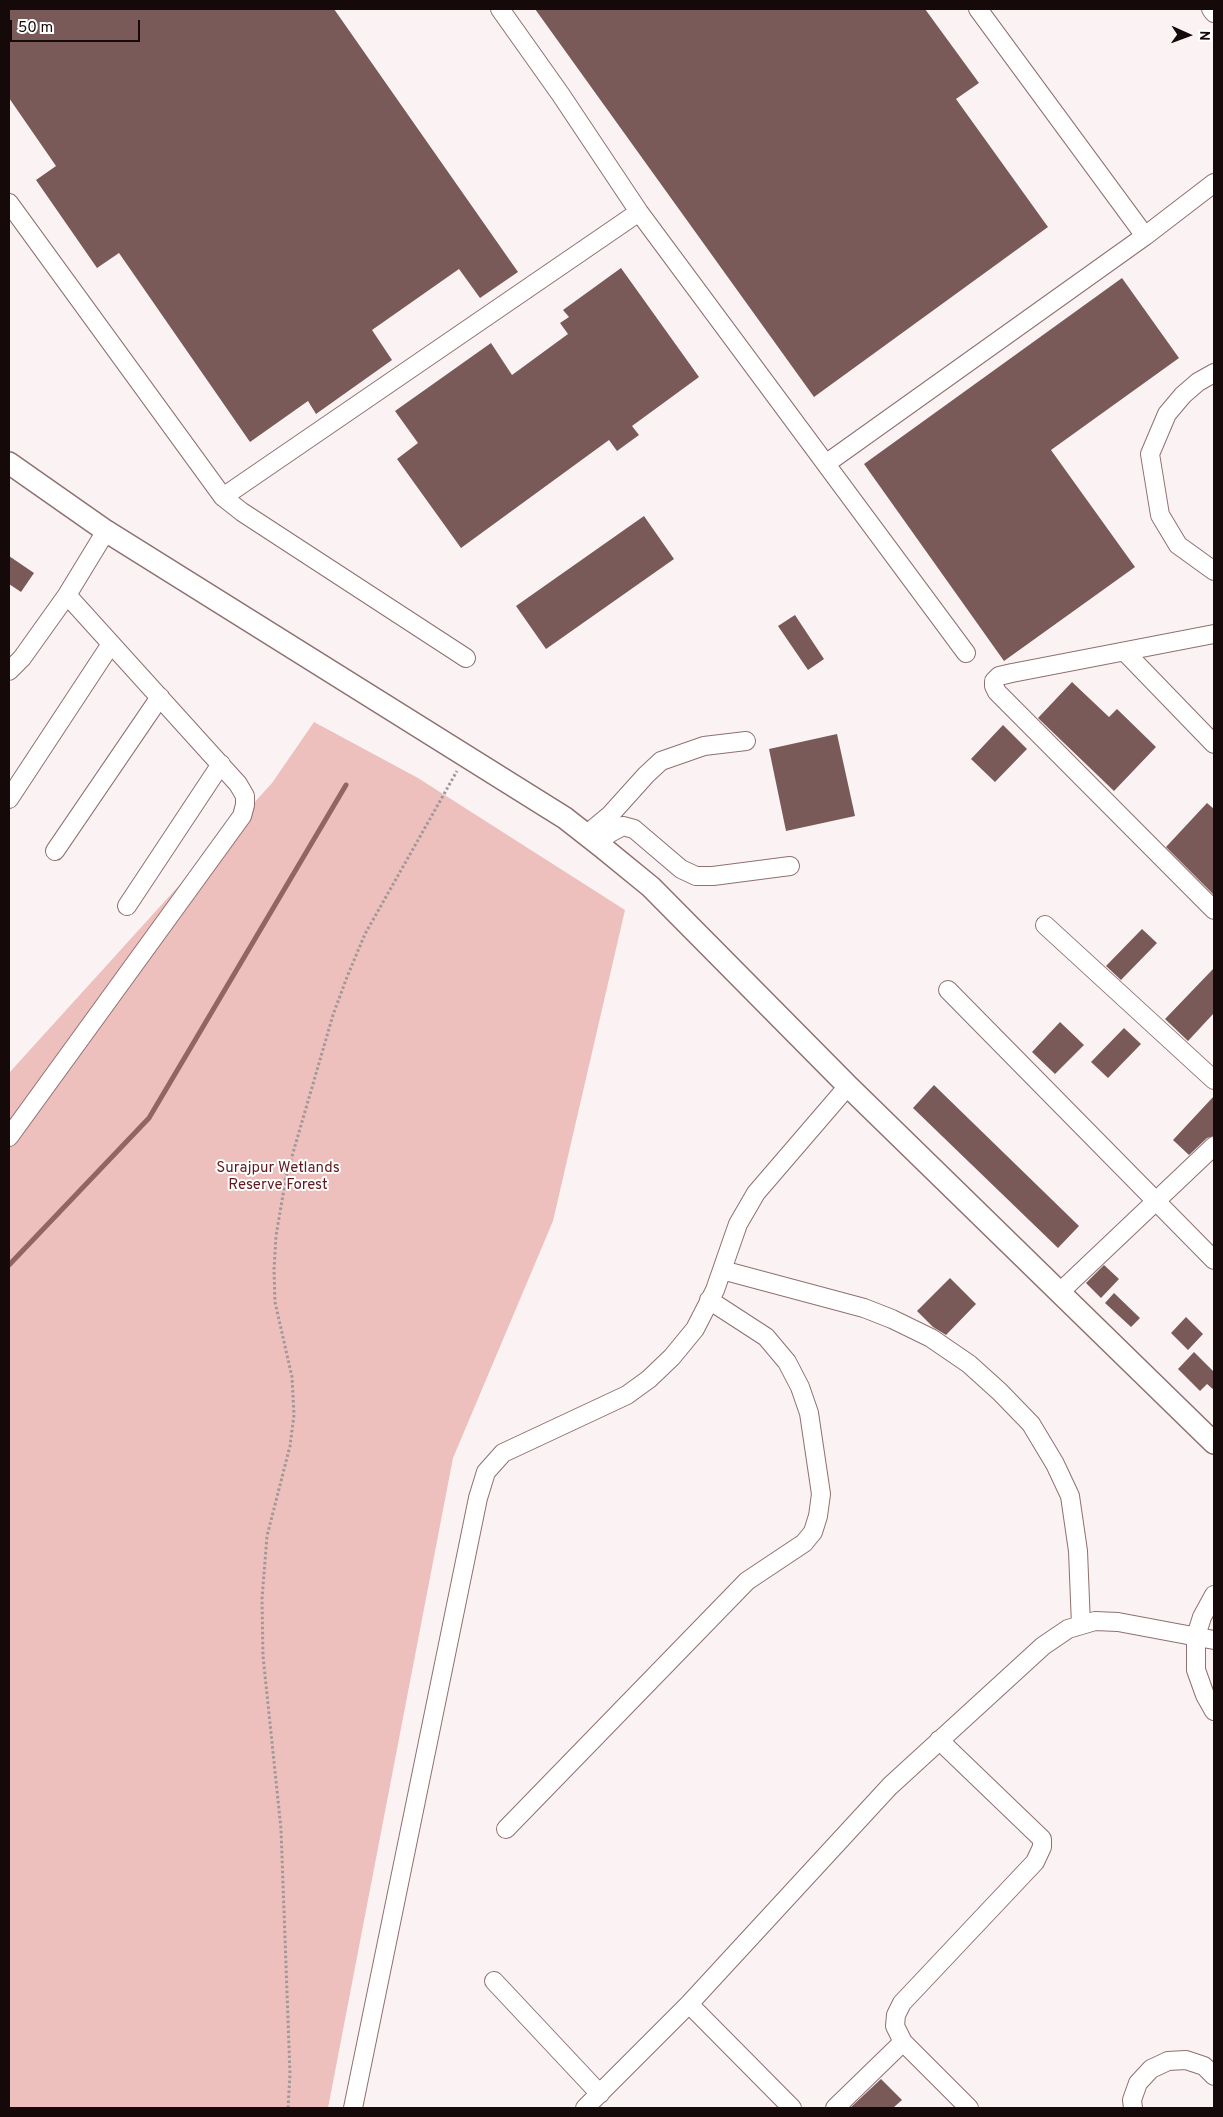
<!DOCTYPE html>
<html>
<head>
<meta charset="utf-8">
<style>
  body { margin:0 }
  #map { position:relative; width:1223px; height:2117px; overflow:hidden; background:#fbf3f3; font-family:Overpass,sans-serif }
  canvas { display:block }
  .frame { position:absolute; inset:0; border:10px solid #150a09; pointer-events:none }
  .north { position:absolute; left:1163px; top:10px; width:50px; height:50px; -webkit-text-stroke:4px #fff; paint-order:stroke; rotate:92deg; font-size:14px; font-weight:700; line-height:20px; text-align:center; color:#150a09 }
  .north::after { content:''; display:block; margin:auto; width:18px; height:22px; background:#150a09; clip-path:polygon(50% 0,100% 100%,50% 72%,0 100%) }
  .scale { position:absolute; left:10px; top:20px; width:130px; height:22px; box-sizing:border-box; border:2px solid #150a09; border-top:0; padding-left:6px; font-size:15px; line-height:18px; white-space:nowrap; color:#150a09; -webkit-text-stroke:4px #fff; paint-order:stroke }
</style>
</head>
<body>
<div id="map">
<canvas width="1223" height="2117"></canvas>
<div class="frame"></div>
<div class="north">N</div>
<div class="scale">50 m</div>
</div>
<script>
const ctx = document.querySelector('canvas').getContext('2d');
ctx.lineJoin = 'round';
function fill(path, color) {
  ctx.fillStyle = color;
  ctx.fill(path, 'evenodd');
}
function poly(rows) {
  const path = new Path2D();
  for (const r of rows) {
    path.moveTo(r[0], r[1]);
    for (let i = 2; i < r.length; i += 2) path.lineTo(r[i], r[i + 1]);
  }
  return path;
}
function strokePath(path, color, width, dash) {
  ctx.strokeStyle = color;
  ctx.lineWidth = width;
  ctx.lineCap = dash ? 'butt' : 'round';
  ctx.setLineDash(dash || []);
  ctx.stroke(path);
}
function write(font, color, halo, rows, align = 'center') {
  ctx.font = font + ' Overpass,sans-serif';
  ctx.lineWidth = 4;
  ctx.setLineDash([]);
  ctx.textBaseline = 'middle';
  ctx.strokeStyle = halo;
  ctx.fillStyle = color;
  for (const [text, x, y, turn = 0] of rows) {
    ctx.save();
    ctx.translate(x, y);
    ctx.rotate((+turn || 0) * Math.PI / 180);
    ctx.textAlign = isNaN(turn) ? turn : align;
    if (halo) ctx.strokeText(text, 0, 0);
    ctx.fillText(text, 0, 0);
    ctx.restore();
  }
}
const green = poly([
  [314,722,418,778,625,910,553,1221,453,1458,328,2108,9,2108,9,1073,272,783]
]);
const stream = poly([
  [9,1265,149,1118,346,785]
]);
const building = poly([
  [9,9,334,9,518,272,480,298,459,269,372,330,392,360,316,414,308,401,250,442,119,253,97,268,36,180,56,166,9,98],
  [535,9,925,9,979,83,956,99,1048,227,814,397],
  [621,268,699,377,632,426,639,435,617,451,609,440,461,548,397,459,418,443,395,411,491,343,512,375,568,334,560,323,569,317,563,310],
  [1122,278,1179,358,1051,450,1135,567,1004,661,864,464],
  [644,516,674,559,546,649,516,606],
  [9,556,34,573,21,592,9,584],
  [795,615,824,659,808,670,778,626],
  [1072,682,1109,717,1117,709,1156,747,1114,791,1038,718],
  [1003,725,1027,749,995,782,971,759],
  [837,734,855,816,786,831,769,749],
  [1207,803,1214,809,1214,895,1166,847],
  [1142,929,1157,943,1121,980,1106,966],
  [1214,968,1214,1013,1188,1041,1165,1019],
  [1060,1022,1084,1045,1055,1074,1032,1052],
  [1124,1028,1141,1044,1108,1078,1091,1062],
  [934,1085,1079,1226,1058,1248,913,1108],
  [1214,1096,1214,1136,1207,1138,1189,1155,1173,1140],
  [1104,1265,1119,1279,1101,1298,1086,1283],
  [950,1278,976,1304,946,1335,933,1327,917,1311],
  [1114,1293,1140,1318,1131,1327,1105,1303],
  [1186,1317,1203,1334,1188,1350,1171,1333],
  [1194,1352,1214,1372,1214,1390,1207,1384,1200,1391,1178,1369],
  [881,2079,902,2100,893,2108,850,2108]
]);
const path = poly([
  [288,2108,290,2074,281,1829,263,1656,262,1599,267,1536,290,1446,294,1415,292,1377,275,1302,274,1270,276,1236,286,1177,333,1015,347,977,365,934,457,771]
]);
const minor = poly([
  [500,9,561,95,639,212,966,653],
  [978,9,1145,236],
  [1211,9,1214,13],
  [9,203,223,497,242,512,466,658],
  [1214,373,1198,382,1183,395,1167,414,1150,454,1160,515,1178,545,1214,571],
  [827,463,1145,236,1214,183],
  [223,497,639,212],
  [1214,634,1012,673,999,676,994,681,994,686,997,692,1214,910],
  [1125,652,1214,744],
  [9,671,22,658,67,595,106,531],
  [9,799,111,644],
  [586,835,610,815,646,775,661,761,704,746,746,741],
  [597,843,610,833,623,826,634,829,681,869,696,876,713,876,790,866],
  [55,851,160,697],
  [127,906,221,764],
  [1045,925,1214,1080],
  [948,990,1214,1260],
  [9,1137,242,816,245,805,245,796,238,784,67,595],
  [722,1270,864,1308,892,1319,931,1338,969,1364,1000,1392,1031,1424,1055,1464,1070,1496,1078,1551,1081,1625],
  [1060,1292,1214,1146],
  [1214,1595,1202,1617,1196,1636,1196,1670,1205,1695,1214,1711],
  [939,1740,1042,1839,1042,1847,1035,1862,902,2003,896,2015,895,2026,903,2042,969,2108],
  [506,1829,747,1581,804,1543,813,1532,818,1516,821,1494,809,1413,800,1387,787,1362,766,1337,709,1300],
  [494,1981,600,2094],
  [689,2004,792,2108],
  [353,2108,478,1498,486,1472,503,1453,627,1395,649,1379,672,1357,695,1329,715,1290,738,1224,756,1193,848,1086],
  [585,2108,689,2004,890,1786,1043,1646,1068,1629,1095,1621,1118,1622,1214,1640],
  [835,2108,903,2042],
  [1133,2108,1132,2100,1138,2083,1151,2069,1168,2061,1186,2060,1204,2066,1214,2076]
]);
const major = poly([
  [9,463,106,531,565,818,602,847,651,887,848,1086,1214,1443]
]);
const parkNames = [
  ["Surajpur Wetlands",278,1169],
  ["Reserve Forest",278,1186]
];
fill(green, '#edc0be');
strokePath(stream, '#926462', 5);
fill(building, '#795a59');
strokePath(minor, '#90706f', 20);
strokePath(major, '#90706f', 24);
strokePath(path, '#a09797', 3, [2.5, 2.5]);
strokePath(minor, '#fff', 18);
strokePath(major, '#fff', 21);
write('15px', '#62191e', '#fff', parkNames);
</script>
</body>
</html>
